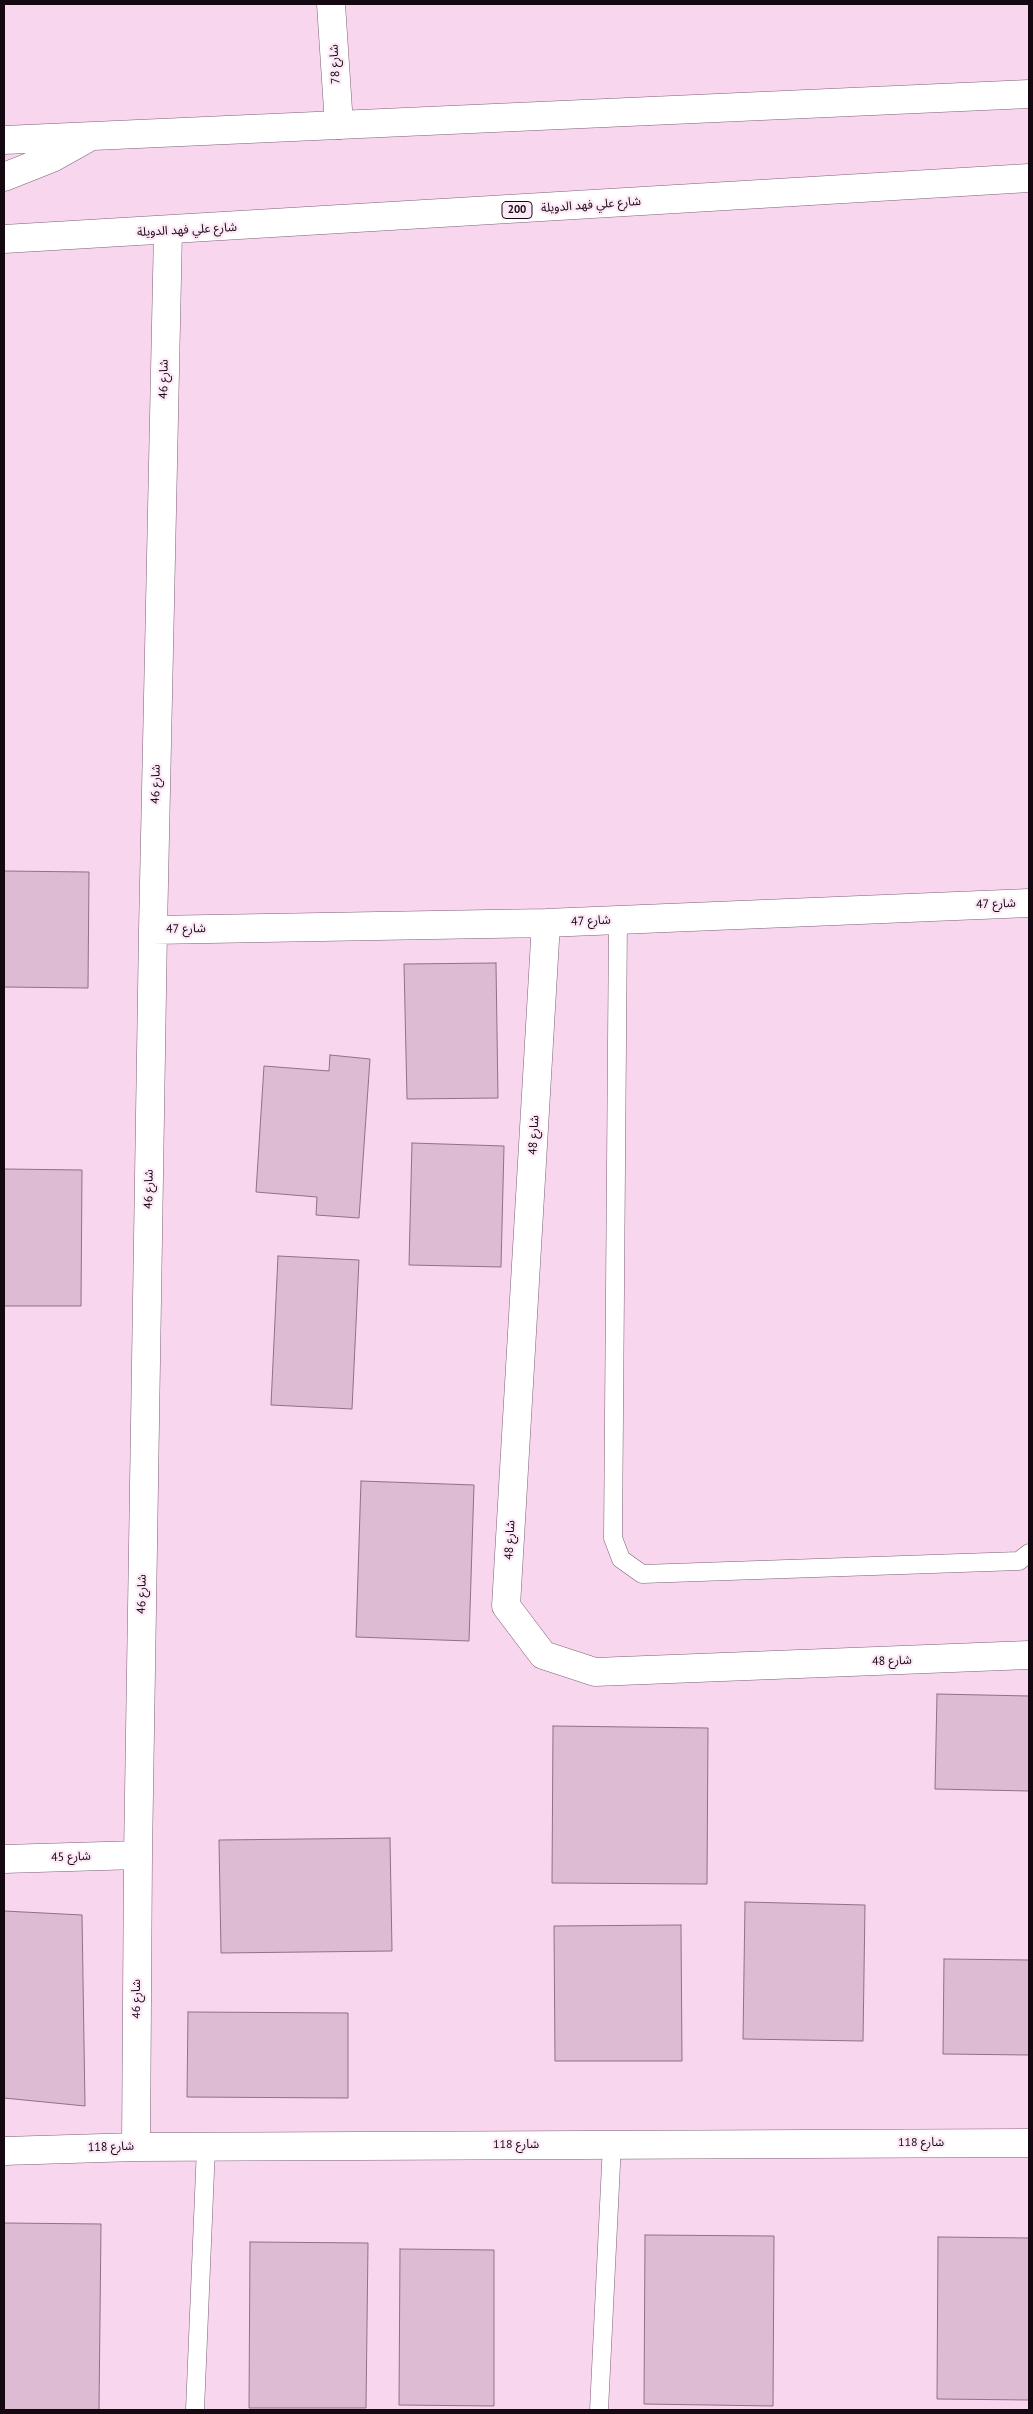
<!DOCTYPE html>
<html>
<head>
<meta charset="utf-8">
<style>
  body { margin:0 }
  #map { position:relative; width:1033px; height:2414px; overflow:hidden; background:#f8d6ee; font-family:"PT Sans",sans-serif }
  canvas { display:block }
  .frame { position:absolute; inset:0; border:5px solid #140911; pointer-events:none }
</style>
</head>
<body>
<div id="map">
<canvas width="1033" height="2414"></canvas>
<div class="frame"></div>
</div>
<script>
const ctx = document.querySelector('canvas').getContext('2d');
ctx.lineJoin = 'round';
function fill(path, color) {
  ctx.fillStyle = color;
  ctx.fill(path, 'evenodd');
}
function poly(rows) {
  const path = new Path2D();
  for (const r of rows) {
    path.moveTo(r[0], r[1]);
    for (let i = 2; i < r.length; i += 2) path.lineTo(r[i], r[i + 1]);
  }
  return path;
}
function strokePath(path, color, width, dash) {
  ctx.strokeStyle = color;
  ctx.lineWidth = width;
  ctx.lineCap = dash ? 'butt' : 'round';
  ctx.setLineDash(dash || []);
  ctx.stroke(path);
}
function write(font, color, halo, rows, align = 'center') {
  ctx.font = font + ' "PT Sans","Noto Sans Arabic",sans-serif';
  ctx.lineWidth = 4.5;
  ctx.setLineDash([]);
  ctx.textBaseline = 'middle';
  ctx.strokeStyle = halo;
  ctx.fillStyle = color;
  for (const [text, x, y, turn = 0] of rows) {
    ctx.save();
    ctx.translate(x, y);
    ctx.rotate((+turn || 0) * Math.PI / 180);
    ctx.textAlign = isNaN(turn) ? turn : align;
    if (halo) ctx.strokeText(text, 0, 0);
    ctx.fillText(text, 0, 0);
    ctx.restore();
  }
}
const building = poly([
  [4,871,89,872,88,988,4,987,4,871],
  [496,963,498,1098,407,1099,404,964,496,963],
  [330,1055,370,1059,359,1218,316,1215,317,1197,256,1192,264,1066,329,1071,330,1055],
  [412,1143,504,1146,501,1267,409,1265,412,1143],
  [4,1169,82,1170,81,1306,4,1306,4,1169],
  [278,1256,359,1260,352,1409,271,1405,278,1256],
  [361,1481,474,1485,469,1641,356,1637,361,1481],
  [937,1694,1029,1696,1029,1791,935,1789,937,1694],
  [553,1726,708,1728,707,1884,552,1883,553,1726],
  [390,1838,392,1951,221,1953,219,1840,390,1838],
  [745,1902,865,1905,863,2041,743,2039,745,1902],
  [4,1911,82,1915,85,2106,4,2098,4,1911],
  [681,1925,682,2061,555,2061,554,1926,681,1925],
  [944,1959,1029,1960,1029,2055,943,2054,944,1959],
  [188,2012,348,2013,348,2098,187,2097,188,2012],
  [4,2223,101,2224,99,2410,4,2410,4,2223],
  [645,2235,774,2236,773,2406,644,2404,645,2235],
  [938,2237,1029,2238,1029,2400,937,2399,938,2237],
  [250,2242,368,2243,366,2408,249,2408,250,2242],
  [400,2249,494,2250,494,2406,399,2405,400,2249]
]);
const lane = poly([
  [618,919,613,1538,621,1559,642,1574,1019,1561,1029,1553],
  [195,2410,206,2147],
  [599,2410,612,2144]
]);
const street = poly([
  [331,4,339,125],
  [546,923,506,1606,543,1655,595,1672,1029,1655],
  [153,930,546,923,1029,903],
  [4,1859,138,1855],
  [136,2147,138,1855,153,930,168,231],
  [4,2151,136,2147,1029,2143]
]);
const primary = poly([
  [4,140,1029,94],
  [4,177,52,158,86,139],
  [4,239,1029,178]
]);
const shields = [
  [517,210,30]
];
const shieldNames = [
  ["200",517,210]
];
const streetNames = [
  ["شارع 78",335,64,-93],
  ["شارع علي فهد الدويلة",591,205,-4],
  ["شارع علي فهد الدويلة",187,230,-3],
  ["شارع 46",164,379,-89],
  ["شارع 46",156,784,-89],
  ["شارع 47",996,904,-2],
  ["شارع 47",591,921,-3],
  ["شارع 47",186,929,-1],
  ["شارع 48",534,1135,-87],
  ["شارع 46",149,1189,-89],
  ["شارع 48",510,1540,-87],
  ["شارع 46",142,1594,-89],
  ["شارع 48",892,1661,-2],
  ["شارع 45",71,1857,-2],
  ["شارع 46",137,1999,-90],
  ["شارع 118",921,2143],
  ["شارع 118",516,2145],
  ["شارع 118",111,2147,-2]
];
fill(building, '#dcbbd3');
strokePath(building, '#8f7187', 1);
strokePath(lane, '#7e6076', 19);
strokePath(street, '#7e6076', 29);
strokePath(primary, '#7e6076', 29);
strokePath(lane, '#fff', 18);
strokePath(street, '#fff', 28);
strokePath(primary, '#fff', 28);
for (const [x, y, w] of shields) {
  const box = new Path2D();
  box.roundRect(x - w / 2, y - 8.5, w, 17, 4);
  ctx.fillStyle = '#fde8f7';
  ctx.fill(box);
  strokePath(box, '#140911', 1);
}
write('bold 11px', '#140911', null, shieldNames);
write('12px', '#140911', '#fde8f7', streetNames);
</script>
</body>
</html>
